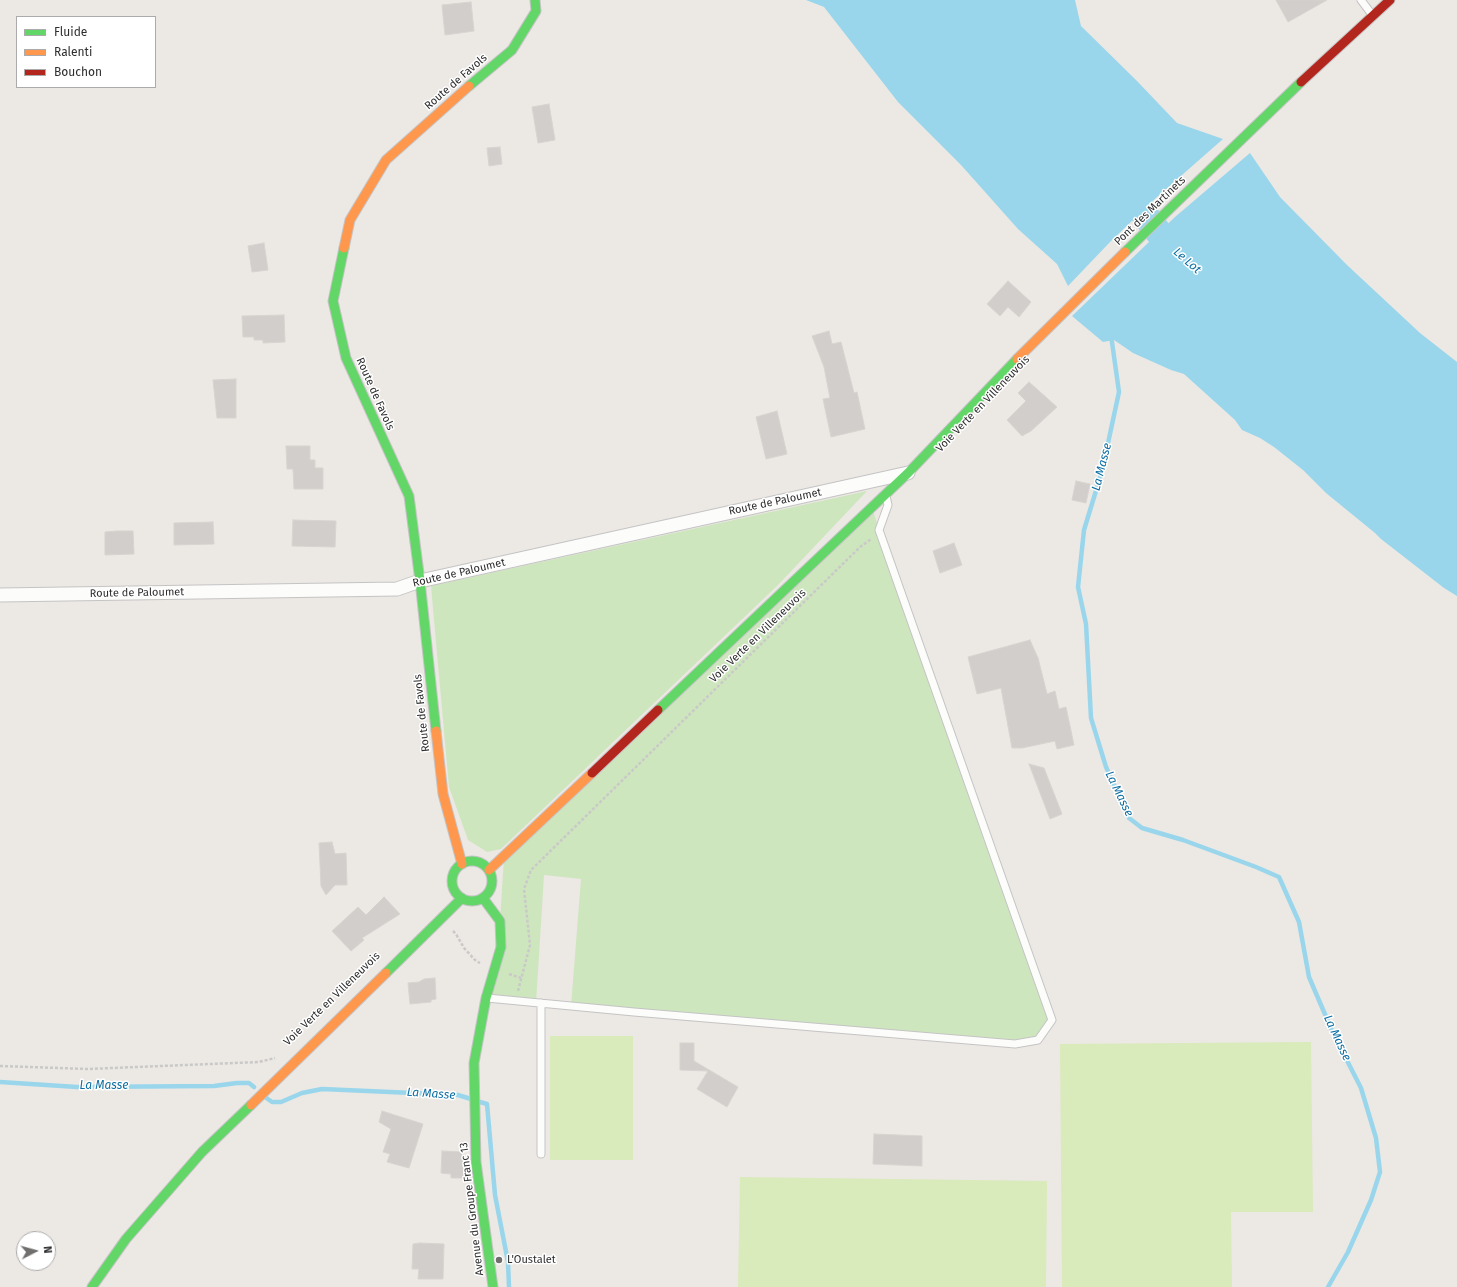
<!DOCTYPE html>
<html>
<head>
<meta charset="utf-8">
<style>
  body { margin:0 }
  #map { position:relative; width:1457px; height:1287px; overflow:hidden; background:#ece8e4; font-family:"Fira Sans",sans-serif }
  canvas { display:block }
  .legend { position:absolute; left:16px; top:16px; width:140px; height:72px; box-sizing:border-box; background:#fff; border:1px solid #ababab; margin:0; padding:5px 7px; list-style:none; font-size:12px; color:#2e2e2e }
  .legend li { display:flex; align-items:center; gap:8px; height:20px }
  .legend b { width:20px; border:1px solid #ababab }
  .north { position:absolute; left:16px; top:1231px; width:40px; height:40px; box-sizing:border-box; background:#fff; border:1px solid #ababab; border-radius:50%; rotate:84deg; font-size:11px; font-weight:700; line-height:16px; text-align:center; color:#2e2e2e }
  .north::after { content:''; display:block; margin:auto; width:14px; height:18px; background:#706f6e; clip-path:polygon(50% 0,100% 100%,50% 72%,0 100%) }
</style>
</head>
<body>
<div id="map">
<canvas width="1457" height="1287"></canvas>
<ul class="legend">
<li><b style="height:5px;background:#63d668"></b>Fluide</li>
<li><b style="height:5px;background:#ff974d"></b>Ralenti</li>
<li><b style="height:5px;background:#b3261e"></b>Bouchon</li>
</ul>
<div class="north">N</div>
</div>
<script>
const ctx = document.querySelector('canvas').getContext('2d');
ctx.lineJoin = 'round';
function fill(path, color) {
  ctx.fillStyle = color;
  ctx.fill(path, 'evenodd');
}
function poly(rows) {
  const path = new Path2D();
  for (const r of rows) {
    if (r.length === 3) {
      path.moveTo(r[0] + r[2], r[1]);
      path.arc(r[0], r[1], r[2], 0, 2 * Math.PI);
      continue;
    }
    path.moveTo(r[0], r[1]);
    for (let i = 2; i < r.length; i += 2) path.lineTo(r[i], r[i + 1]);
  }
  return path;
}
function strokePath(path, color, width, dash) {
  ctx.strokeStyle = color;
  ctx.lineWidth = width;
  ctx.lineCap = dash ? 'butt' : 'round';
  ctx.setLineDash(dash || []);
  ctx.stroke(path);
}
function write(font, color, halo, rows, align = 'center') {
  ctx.font = font + ' "Fira Sans",sans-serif';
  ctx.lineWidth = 3;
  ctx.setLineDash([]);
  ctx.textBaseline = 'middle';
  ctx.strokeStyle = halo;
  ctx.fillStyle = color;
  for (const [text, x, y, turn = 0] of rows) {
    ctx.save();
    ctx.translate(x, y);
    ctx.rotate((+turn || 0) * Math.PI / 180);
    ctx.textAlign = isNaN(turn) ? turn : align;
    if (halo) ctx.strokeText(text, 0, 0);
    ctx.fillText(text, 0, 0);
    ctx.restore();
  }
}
const green = poly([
  [867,491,777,586,501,849,487,852,468,840,449,787,431,586],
  [872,507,879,530,1052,1020,1038,1040,1015,1044,571,1006,581,879,544,875,536,1003,486,998,500,921,504,857]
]);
const pitch = poly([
  [550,1036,633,1036,633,1160,550,1160],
  [1311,1042,1313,1212,1231,1212,1232,1287,1062,1287,1060,1044],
  [740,1177,1047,1181,1046,1287,738,1287]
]);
const water = poly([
  [806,0,1075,0,1081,26,1137,81,1177,123,1223,139,1157,197,1111,241,1068,286,1057,264,1018,229,961,165,898,102,824,7],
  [1250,153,1280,197,1347,265,1420,333,1457,362,1457,596,1444,588,1381,539,1375,533,1326,493,1303,470,1274,447,1260,438,1242,430,1235,420,1184,374,1171,370,1133,353,1114,340,1103,342,1072,316,1175,217]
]);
const stream = poly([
  [1111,335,1119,392,1102,471,1084,530,1078,587,1086,624,1091,718,1106,767,1129,818,1142,828,1183,840,1256,867,1279,877,1299,922,1309,977,1333,1033,1361,1088,1376,1138,1380,1172,1371,1200,1348,1252,1328,1287],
  [0,1082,77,1087,214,1086,237,1083,249,1083,254,1087],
  [265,1097,272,1102,281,1102,302,1093,322,1089,458,1095,471,1099],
  [480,1102,487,1104,495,1195,508,1262,509,1287]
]);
const river = poly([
  [1120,183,1170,247]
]);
const building = poly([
  [1276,0,1327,0,1288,22,1276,0],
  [471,2,474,31,445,35,442,5,471,2],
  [549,104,555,140,538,143,532,107,549,104],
  [500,147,502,164,489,166,487,148,500,147],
  [264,243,268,270,252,272,248,246,264,243],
  [1008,281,1031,302,1019,317,1008,307,1000,316,987,304,1008,281],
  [284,315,285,342,263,343,263,340,254,340,254,337,243,337,242,316,284,315],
  [829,331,832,344,841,342,854,393,857,392,865,429,831,437,823,399,830,398,824,367,812,336,829,331],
  [236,379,236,418,217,418,213,380,236,379],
  [1029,382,1057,407,1031,431,1022,436,1007,420,1026,401,1018,393,1029,382],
  [777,411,787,454,766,459,756,417,777,411],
  [286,446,310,446,310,460,315,460,315,468,323,468,323,489,294,489,293,469,287,469,286,446],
  [1076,481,1090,484,1086,503,1072,500,1076,481],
  [293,520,336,521,335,547,292,546,293,520],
  [213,522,214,544,174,545,174,523,213,522],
  [117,531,133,531,134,554,105,555,105,532,117,531],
  [954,543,962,565,940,573,933,551,954,543],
  [1030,640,1038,658,1047,694,1055,691,1059,709,1066,707,1074,745,1057,749,1055,741,1022,748,1012,748,1001,688,977,694,968,657,1030,640],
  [1029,764,1044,768,1062,814,1050,819,1029,764],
  [332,842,335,854,346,853,347,885,335,885,326,895,321,886,319,843,332,842],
  [384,897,400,914,362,938,364,940,351,951,332,931,358,907,366,915,384,897],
  [435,978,436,999,431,1000,431,1002,410,1004,408,983,419,982,424,979,435,978],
  [680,1043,694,1043,694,1061,738,1087,727,1107,697,1089,708,1071,680,1070,680,1043],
  [382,1111,423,1124,409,1168,387,1162,390,1154,383,1152,391,1129,379,1122,382,1111],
  [874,1134,922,1136,922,1166,873,1164,874,1134],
  [442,1151,463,1152,464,1178,451,1178,451,1174,441,1173,442,1151],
  [419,1243,444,1244,443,1279,418,1279,419,1269,412,1269,413,1244,419,1243]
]);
const path = poly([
  [453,931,456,934,464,948,476,961,480,963],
  [509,974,521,978],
  [518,991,530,945,524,889,531,870,860,547,871,539],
  [0,1066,88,1069,259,1062,275,1058]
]);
const lane = poly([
  [1361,0,1373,16],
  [487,998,634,1012,1015,1044,1038,1040,1052,1020,879,530,888,505,886,496],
  [541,1003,541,1154]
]);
const street = poly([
  [0,595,397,589,420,581,908,473]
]);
const fast = poly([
  [469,86,512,50,536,11,535,0],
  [344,248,333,301,346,358,409,496,420,581,436,731],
  [1125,252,1301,82],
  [658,710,908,473,1017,359],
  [472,881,20],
  [483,898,500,921,501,947,486,998,474,1063,476,1162,493,1287],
  [386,973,462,898],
  [92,1287,126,1239,202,1152,251,1105]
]);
const slow = poly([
  [344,248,350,220,386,160,469,86],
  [1017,359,1125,252],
  [436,731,443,794,462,864],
  [489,870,592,773],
  [251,1105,386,973]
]);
const jam = poly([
  [1301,82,1390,0],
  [592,773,658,710]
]);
const markers = [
  [499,1260,4,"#706f6e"]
];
const streetNames = [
  ["Route de Favols",456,82,-41],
  ["Pont des Martinets",1150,211,-44],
  ["Route de Favols",375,394,66],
  ["Voie Verte en Villeneuvois",983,404,-46],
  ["Route de Paloumet",775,502,-12],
  ["Route de Paloumet",459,573,-13],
  ["Route de Paloumet",137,593,-1],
  ["Voie Verte en Villeneuvois",758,636,-44],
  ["Route de Favols",422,713,-96],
  ["Voie Verte en Villeneuvois",332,999,-44],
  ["Avenue du Groupe Franc 13",472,1209,-97]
];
const poiNames = [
  ["L'Oustalet",507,1260]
];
const waterNames = [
  ["Le Lot",1187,261,41],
  ["La Masse",1102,467,-76],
  ["La Masse",1119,794,64],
  ["La Masse",1337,1038,65],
  ["La Masse",104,1086],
  ["La Masse",431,1094,4]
];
fill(green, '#cee6be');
fill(pitch, '#d9eabb');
fill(water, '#99d6ec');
strokePath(stream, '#99d6ec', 4.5);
strokePath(river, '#99d6ec', 27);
fill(building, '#d1cecb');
strokePath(building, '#d7d4d0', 1);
strokePath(lane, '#c5c4c5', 9);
strokePath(street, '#c5c4c5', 15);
strokePath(fast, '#c5c4c5', 11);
strokePath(slow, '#c5c4c5', 11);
strokePath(jam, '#c5c4c5', 11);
strokePath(path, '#c9c9c8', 2.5, [3, 2]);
strokePath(lane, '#fcfcfb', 7);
strokePath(street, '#fcfcfb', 13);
strokePath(fast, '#63d668', 9);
strokePath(slow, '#ff974d', 9);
strokePath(jam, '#b3261e', 9);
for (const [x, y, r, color] of markers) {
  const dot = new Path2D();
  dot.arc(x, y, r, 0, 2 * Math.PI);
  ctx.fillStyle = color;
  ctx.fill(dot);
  strokePath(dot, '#fff', 1.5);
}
write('11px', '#2e2e2e', '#fff', streetNames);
write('11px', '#2e2e2e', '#fff', poiNames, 'left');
write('italic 12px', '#0d6fa3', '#fff', waterNames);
</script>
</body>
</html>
